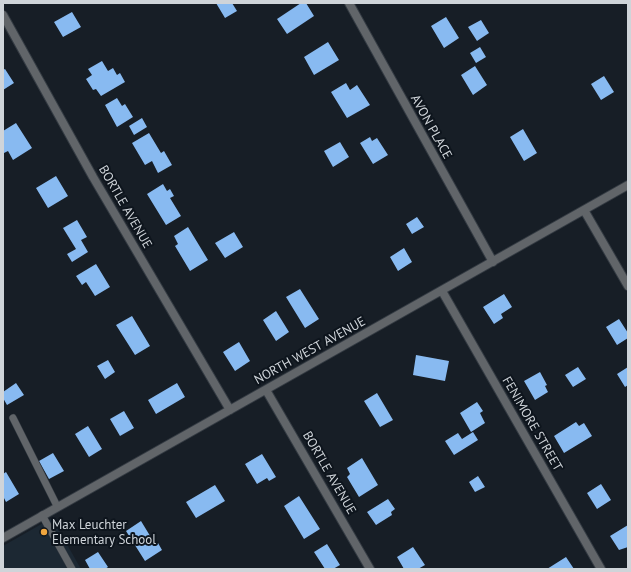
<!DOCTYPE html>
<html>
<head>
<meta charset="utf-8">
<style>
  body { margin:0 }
  #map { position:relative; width:631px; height:572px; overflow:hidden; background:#171e26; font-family:"PT Sans",sans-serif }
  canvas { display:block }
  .frame { position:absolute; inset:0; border:4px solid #cfd4d9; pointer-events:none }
</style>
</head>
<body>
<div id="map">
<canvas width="631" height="572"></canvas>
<div class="frame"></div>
</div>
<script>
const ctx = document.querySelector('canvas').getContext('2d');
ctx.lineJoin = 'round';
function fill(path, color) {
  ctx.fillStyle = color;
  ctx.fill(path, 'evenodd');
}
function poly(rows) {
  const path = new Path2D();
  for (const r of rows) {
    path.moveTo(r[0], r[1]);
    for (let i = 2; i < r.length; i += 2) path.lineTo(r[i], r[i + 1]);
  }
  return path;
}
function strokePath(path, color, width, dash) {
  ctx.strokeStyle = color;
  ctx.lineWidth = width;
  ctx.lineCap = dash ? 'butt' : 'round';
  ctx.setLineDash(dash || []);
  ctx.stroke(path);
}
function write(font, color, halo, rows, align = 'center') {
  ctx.font = font + ' "PT Sans",sans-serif';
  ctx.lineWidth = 4;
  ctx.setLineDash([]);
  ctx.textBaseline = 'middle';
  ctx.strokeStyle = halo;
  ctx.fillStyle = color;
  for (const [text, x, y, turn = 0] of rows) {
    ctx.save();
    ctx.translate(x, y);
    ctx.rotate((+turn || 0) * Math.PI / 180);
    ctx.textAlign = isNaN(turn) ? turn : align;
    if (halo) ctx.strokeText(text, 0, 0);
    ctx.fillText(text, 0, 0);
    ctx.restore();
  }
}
const built = poly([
  [52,518,81,569,3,569,3,546]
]);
const building = poly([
  [216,3,232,3,237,11,225,18],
  [301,3,306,3,314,16,287,34,277,19],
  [72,12,81,27,63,37,54,22],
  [446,17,459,38,444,48,431,26],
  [481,20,489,33,477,41,468,27],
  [328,42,339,60,314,75,304,57],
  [480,47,486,57,476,63,470,53],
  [102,61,108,71,113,68,117,75,120,73,125,82,101,96,96,89,93,90,86,79,92,75,88,69],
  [475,66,487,85,473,95,461,75],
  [5,69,14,83,3,90,3,70],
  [604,76,614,92,601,100,591,84],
  [346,83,350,90,357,85,370,105,347,118,331,92],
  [117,98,122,106,125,104,133,117,117,127,105,105],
  [142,118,147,127,134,135,129,126],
  [16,123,32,148,13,160,8,151,4,153,3,151,3,131],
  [523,129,537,153,524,161,510,137],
  [149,133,161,153,164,151,172,165,158,173,152,161,145,165,132,143],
  [370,137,372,141,377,138,388,155,373,164,360,143],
  [340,142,349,157,333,167,324,151],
  [56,176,68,196,48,208,36,188],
  [163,184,167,191,170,189,174,196,170,198,181,216,166,225,147,194],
  [417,217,424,227,412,234,406,224],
  [77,220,87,237,81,240,88,252,72,262,67,254,76,249,63,228],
  [188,227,208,260,190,271,175,246,178,244,174,236],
  [234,232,243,247,225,258,215,243],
  [404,248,412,262,398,271,390,257],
  [96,264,110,287,95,296,86,282,82,285,76,276],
  [300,289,319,319,305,328,286,297],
  [504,294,512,307,501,314,503,318,494,324,483,307],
  [276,311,289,332,276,341,263,320],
  [132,316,150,346,135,355,116,325],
  [619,319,628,333,628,338,617,345,606,327],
  [239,342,250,361,235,371,223,352],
  [416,355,449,361,445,381,413,375],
  [108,360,115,372,105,379,97,366],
  [578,367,586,379,573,387,565,375],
  [628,367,628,385,625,387,617,374],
  [540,372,547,385,545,386,548,392,535,400,524,381],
  [16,383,24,395,7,405,3,398,3,392],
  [177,383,185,397,156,414,148,400],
  [377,393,393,420,380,427,364,401],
  [477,402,483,411,480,413,485,423,471,432,460,413],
  [124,411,134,428,120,436,110,419],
  [576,422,579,426,584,423,592,436,564,453,554,436],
  [88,426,102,449,89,457,75,434],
  [473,432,478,440,454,455,445,441,458,433,462,439],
  [53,453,64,471,49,479,39,461],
  [262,454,276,477,269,481,267,478,257,484,245,464],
  [362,458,378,485,359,497,347,477,350,474,347,468],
  [6,472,19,494,6,502,3,496,3,474],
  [478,476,485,487,475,492,469,482],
  [601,484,611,500,597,509,587,493],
  [215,485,225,501,196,518,186,502],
  [299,496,320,529,304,539,284,506],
  [388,499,395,509,391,512,392,515,376,525,367,512],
  [141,521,155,544,158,543,162,550,145,561,126,531],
  [628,525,628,547,619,550,610,536],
  [327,544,340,565,333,569,325,569,314,552],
  [413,547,425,565,418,569,404,569,397,557],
  [98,552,108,567,105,569,90,569,85,560],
  [566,557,574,569,547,569]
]);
const service = poly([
  [13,418,57,506],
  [42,515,72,569]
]);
const minor = poly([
  [349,3,493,262],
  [3,15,93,177,230,410],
  [584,210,628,286],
  [442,291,601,569],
  [266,390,370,569],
  [3,538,628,185]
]);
const markers = [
  [44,532,4,"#f0a63e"]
];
const streetNames = [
  ["AVON PLACE",431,127,61],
  ["BORTLE AVENUE",125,207,60],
  ["NORTH WEST AVENUE",310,351,-29],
  ["FENIMORE STREET",532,424,60],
  ["BORTLE AVENUE",329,473,60]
];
const poiNames = [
  ["Max Leuchter",52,525],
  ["Elementary School",52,540]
];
fill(built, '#1c2833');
fill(building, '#88baf1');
strokePath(service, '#343b43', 8);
strokePath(minor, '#343b43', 10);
strokePath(service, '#616569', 7);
strokePath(minor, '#616569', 8);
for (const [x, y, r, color] of markers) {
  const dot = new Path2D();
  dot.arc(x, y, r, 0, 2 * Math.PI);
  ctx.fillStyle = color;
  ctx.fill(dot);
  strokePath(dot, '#0e151d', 1.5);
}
write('13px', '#cfd4d9', '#0e151d', streetNames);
write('13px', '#cfd4d9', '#0e151d', poiNames, 'left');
</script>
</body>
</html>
